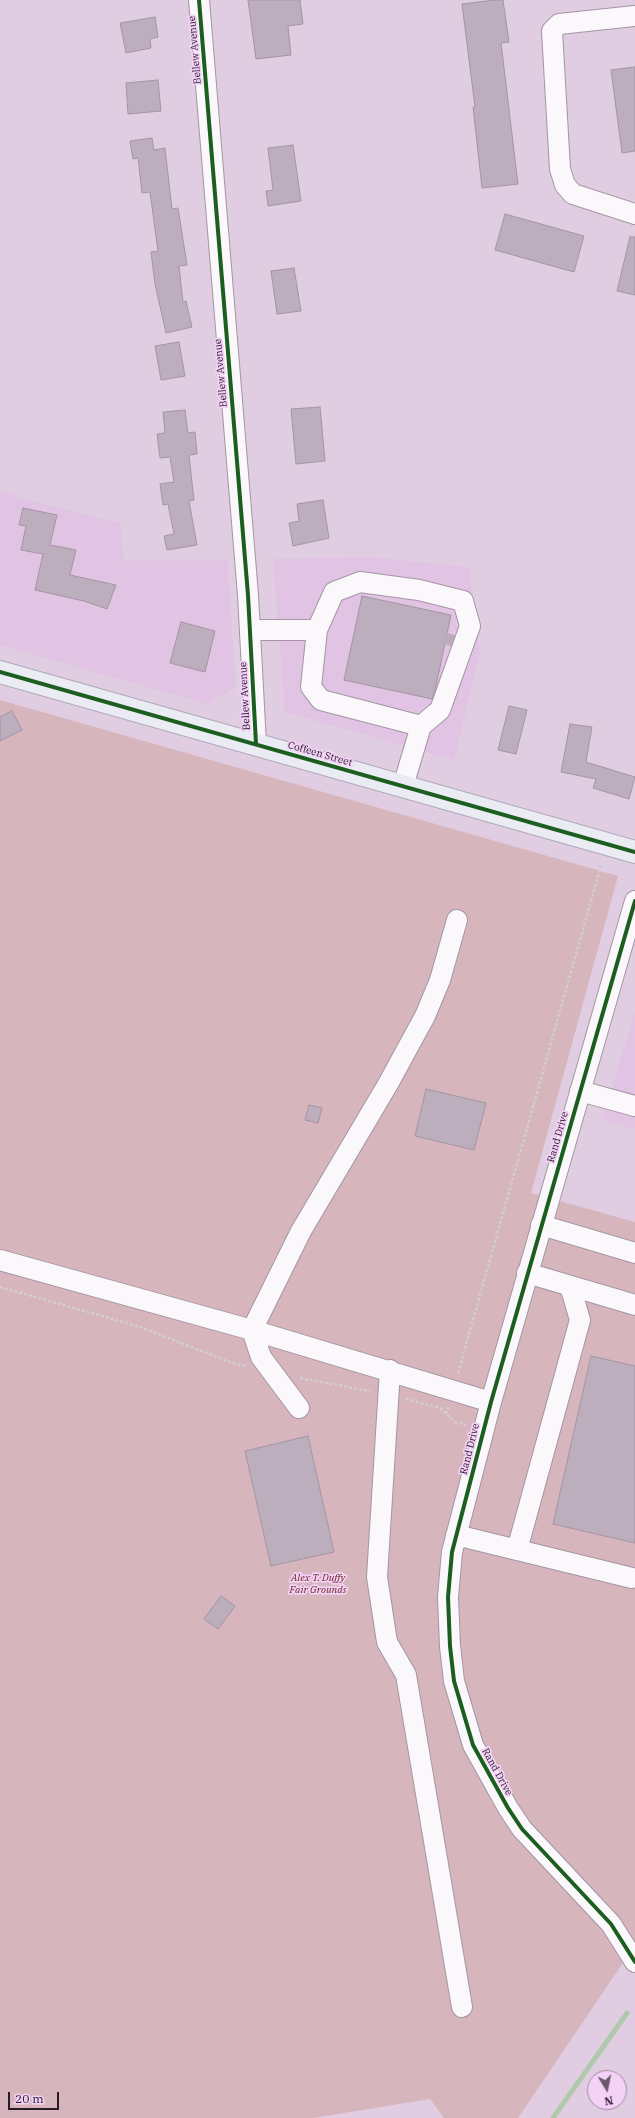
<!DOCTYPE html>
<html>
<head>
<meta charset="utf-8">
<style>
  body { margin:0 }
  #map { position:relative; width:635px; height:2118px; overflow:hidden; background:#e0cde1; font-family:"IBM Plex Serif",serif }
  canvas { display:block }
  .north { position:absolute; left:587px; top:2070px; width:40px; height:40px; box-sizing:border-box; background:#f4d2f7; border:1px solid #a289a4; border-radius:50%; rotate:170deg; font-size:11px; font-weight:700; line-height:16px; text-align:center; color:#271b28 }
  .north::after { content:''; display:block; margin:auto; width:14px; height:18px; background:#685969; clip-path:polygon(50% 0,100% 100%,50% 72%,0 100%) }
  .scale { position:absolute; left:8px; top:2092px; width:51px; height:18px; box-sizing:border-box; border:2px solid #271b28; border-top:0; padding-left:5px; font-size:12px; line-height:14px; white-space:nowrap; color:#271b28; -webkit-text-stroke:3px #f4d2f7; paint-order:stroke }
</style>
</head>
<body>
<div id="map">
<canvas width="635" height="2118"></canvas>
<div class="north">N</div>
<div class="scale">20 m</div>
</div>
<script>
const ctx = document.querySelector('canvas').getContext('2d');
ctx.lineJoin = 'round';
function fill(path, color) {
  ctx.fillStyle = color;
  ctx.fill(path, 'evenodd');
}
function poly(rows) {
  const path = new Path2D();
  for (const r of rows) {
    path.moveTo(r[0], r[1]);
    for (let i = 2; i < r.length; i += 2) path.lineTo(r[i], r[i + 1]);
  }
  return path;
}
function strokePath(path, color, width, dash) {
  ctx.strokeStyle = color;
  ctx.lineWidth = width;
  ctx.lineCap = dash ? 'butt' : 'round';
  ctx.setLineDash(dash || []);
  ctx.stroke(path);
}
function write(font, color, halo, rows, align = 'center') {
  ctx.font = font + ' "IBM Plex Serif",serif';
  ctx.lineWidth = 3.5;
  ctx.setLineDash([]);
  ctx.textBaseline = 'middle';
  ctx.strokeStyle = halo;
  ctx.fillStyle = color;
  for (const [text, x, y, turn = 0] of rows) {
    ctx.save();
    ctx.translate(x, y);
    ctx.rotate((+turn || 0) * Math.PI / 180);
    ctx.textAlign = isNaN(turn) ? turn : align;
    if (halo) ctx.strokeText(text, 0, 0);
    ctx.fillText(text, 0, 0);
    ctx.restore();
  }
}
const built = poly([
  [0,492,120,523,124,561,227,560,236,687,207,704,0,645],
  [371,557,469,567,480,654,454,760,285,712,273,559],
  [635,1013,635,1129,602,1120]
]);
const green = poly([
  [0,700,618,876,531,1193,635,1222,635,1945,518,2118,444,2118,430,2099,313,2118,0,2118]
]);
const stream = poly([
  [553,2118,627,2013]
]);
const building = poly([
  [248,0,300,0,303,24,288,26,291,55,256,59,248,0],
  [494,0,503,0,509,42,501,43,518,184,482,188,473,107,475,107,462,4,494,0],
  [155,17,158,37,150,39,151,48,126,53,120,23,155,17],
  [635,67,635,151,622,153,611,70,635,67],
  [158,80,161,111,128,114,126,83,158,80],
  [152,138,154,150,165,148,172,209,178,208,187,265,179,266,183,302,186,301,192,327,166,333,155,284,151,252,158,251,150,192,142,193,138,158,133,159,130,141,152,138],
  [293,145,301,201,268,206,266,191,273,190,268,148,293,145],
  [505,214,584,236,574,272,495,250,505,214],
  [630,237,635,237,635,295,617,291,630,237],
  [294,268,301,311,277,314,271,271,294,268],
  [179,342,185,376,161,380,155,346,179,342],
  [320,407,325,461,296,464,291,409,320,407],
  [185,410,188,433,195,432,197,454,189,455,194,500,189,501,197,545,167,550,164,536,174,534,168,504,163,505,160,484,174,482,170,457,160,458,157,434,165,433,163,412,185,410],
  [323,500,329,538,293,546,289,523,299,521,297,504,323,500],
  [23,508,57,515,50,545,76,550,70,575,116,585,107,609,84,601,35,590,43,554,21,550,26,526,19,525,23,508],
  [362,596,451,615,436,686,432,699,344,680,362,596],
  [181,622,215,631,205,672,170,663,181,622],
  [509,706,527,710,516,754,498,750,509,706],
  [12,711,22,730,0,741,0,717,12,711],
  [570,724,592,727,586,762,635,777,629,799,593,788,596,779,561,772,570,724],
  [426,1089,486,1103,474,1150,415,1136,426,1089],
  [309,1105,322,1108,318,1123,305,1120,309,1105],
  [591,1356,635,1366,635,1543,553,1524,591,1356],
  [308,1436,334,1552,271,1566,245,1451,308,1436],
  [221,1596,235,1606,218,1629,204,1619,221,1596]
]);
const minorTunnel = poly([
  [451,646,454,635]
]);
const path = poly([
  [0,1287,137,1326,230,1362,245,1366],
  [458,1373,602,862],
  [300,1378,370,1391],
  [406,1399,440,1408,455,1422,466,1425],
  [446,1414,448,1407]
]);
const minor = poly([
  [199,0,248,595,256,744],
  [635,16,559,24,552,31,560,169,565,185,573,194,635,214],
  [250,630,317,630,311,687,321,700,421,726],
  [317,630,334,592,360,582,419,590,463,601,470,626,440,710,421,726,403,786],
  [635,901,491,1402,452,1552,448,1597,450,1646,454,1681,473,1745,508,1808,522,1829,611,1924,635,1962],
  [580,1091,635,1106],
  [541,1225,635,1253],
  [0,1260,252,1330,491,1402],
  [527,1273,635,1305],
  [390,1370,377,1577,387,1642,406,1675,462,2007],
  [299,1408,261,1357,252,1330,301,1231,388,1084,425,1016,440,980,457,920],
  [456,1535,632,1578],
  [517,1550,580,1320,570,1286]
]);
const major = poly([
  [0,672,635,852]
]);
const cycleway = poly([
  [199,0,248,595,256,744],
  [0,672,635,852],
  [635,901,491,1402,452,1552,448,1597,450,1646,454,1681,473,1745,508,1808,522,1829,611,1924,635,1962]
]);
const streetNames = [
  ["Bellew Avenue",195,50,-95],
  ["Bellew Avenue",221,373,-95],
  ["Bellew Avenue",245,696,-93],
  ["Coffeen Street",320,754,16],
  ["Rand Drive",558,1137,-74],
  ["Rand Drive",470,1449,-76],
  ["Rand Drive",497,1772,61]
];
const parkNames = [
  ["Alex T. Duffy",318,1578],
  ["Fair Grounds",318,1590]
];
fill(built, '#e1c3e3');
fill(green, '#d7b5bd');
strokePath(stream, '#afc8ae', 5);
fill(building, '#bdaebe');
strokePath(building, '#a395a4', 1);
strokePath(minorTunnel, '#bba9bc', 20, [20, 10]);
strokePath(minor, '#a495a4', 22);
strokePath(major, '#ada8b9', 24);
strokePath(path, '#d2ccd3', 2.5, [3, 2]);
strokePath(minor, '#faf8fa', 20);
strokePath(major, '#ebebf3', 22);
strokePath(cycleway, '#1b5e20', 4);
write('10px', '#271b28', '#f4d2f7', streetNames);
write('italic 10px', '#712324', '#f4d2f7', parkNames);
</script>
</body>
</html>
